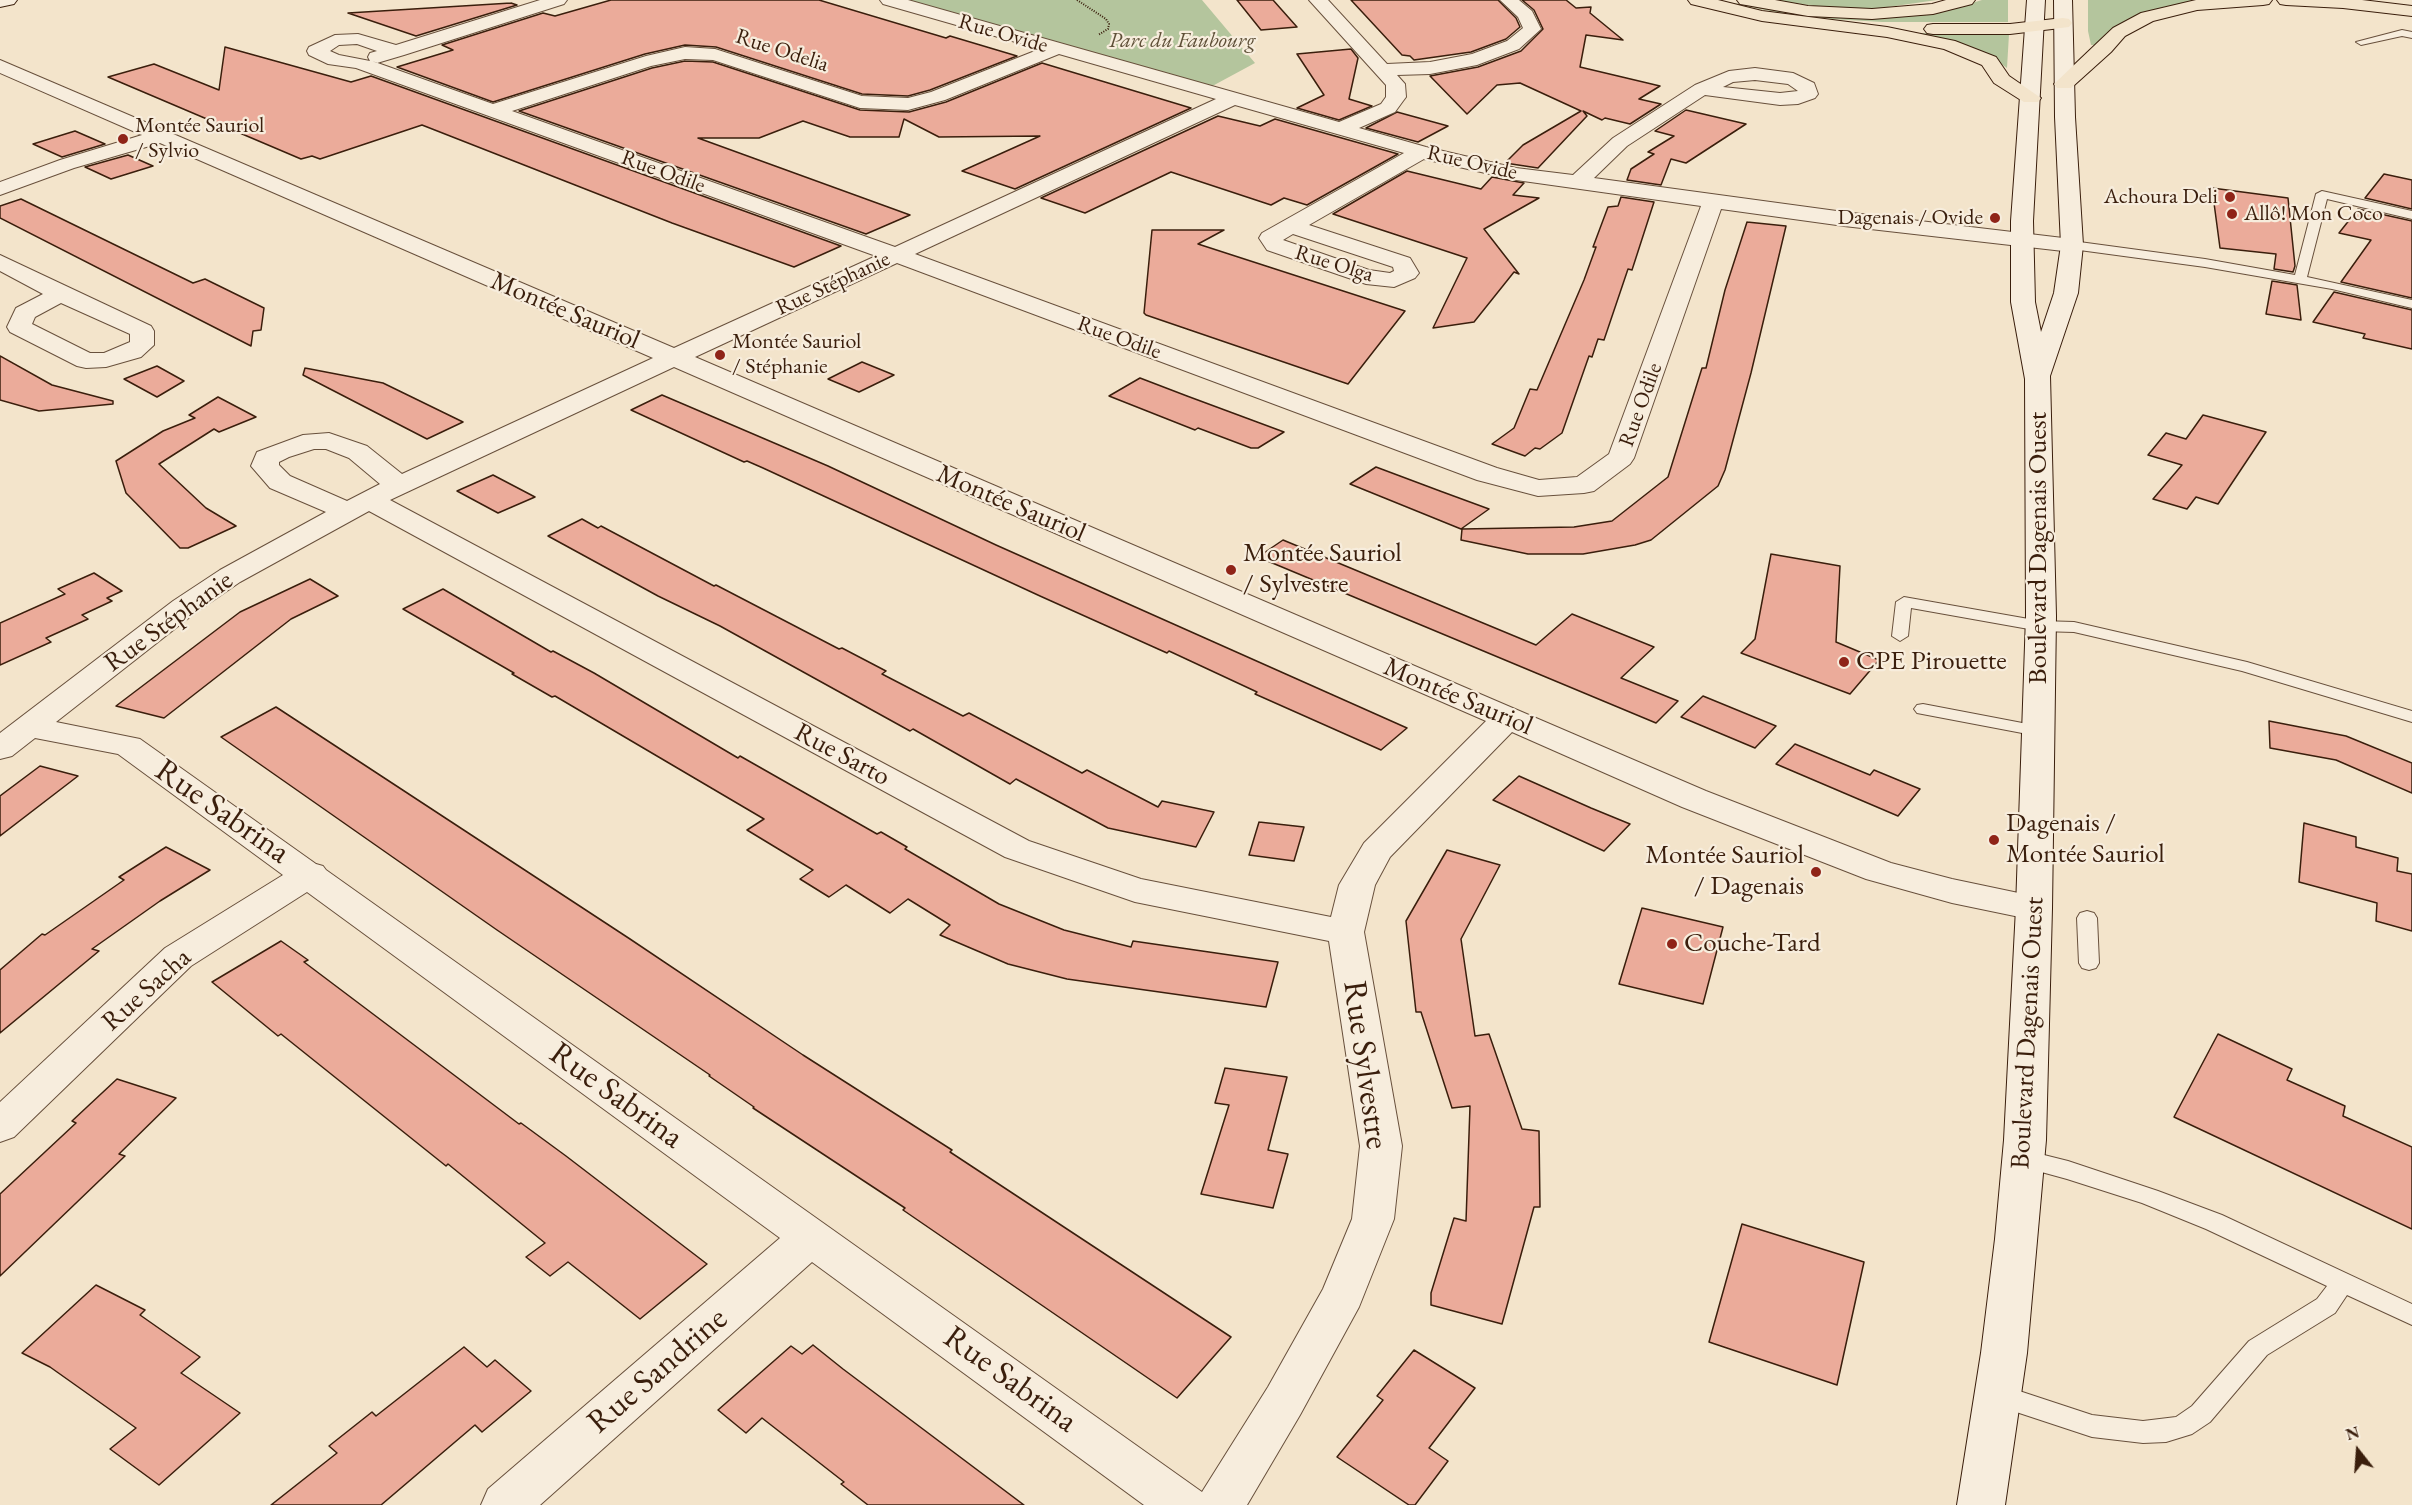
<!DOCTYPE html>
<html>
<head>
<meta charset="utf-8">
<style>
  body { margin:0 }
  #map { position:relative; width:2412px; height:1505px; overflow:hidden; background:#f3e4cb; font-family:"EB Garamond",serif }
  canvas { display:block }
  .north { position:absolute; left:2328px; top:1421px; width:60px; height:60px; -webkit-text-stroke:4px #f7eddd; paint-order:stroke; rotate:343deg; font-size:16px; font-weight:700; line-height:24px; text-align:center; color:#3a1e0c }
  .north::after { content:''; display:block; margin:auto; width:21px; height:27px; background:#3a1e0c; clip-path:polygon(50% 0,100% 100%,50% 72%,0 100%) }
</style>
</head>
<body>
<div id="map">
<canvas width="2412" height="1505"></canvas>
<div class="north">N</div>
</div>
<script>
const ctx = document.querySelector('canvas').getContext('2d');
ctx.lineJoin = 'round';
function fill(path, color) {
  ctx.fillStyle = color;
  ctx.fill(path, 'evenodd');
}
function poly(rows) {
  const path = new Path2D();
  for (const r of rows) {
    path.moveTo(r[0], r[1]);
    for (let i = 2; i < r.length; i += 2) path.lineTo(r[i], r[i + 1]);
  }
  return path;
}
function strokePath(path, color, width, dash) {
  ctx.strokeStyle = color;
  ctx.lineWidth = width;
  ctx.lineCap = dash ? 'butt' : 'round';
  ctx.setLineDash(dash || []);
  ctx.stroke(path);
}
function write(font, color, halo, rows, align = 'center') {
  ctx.font = font + ' "EB Garamond",serif';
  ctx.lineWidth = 4.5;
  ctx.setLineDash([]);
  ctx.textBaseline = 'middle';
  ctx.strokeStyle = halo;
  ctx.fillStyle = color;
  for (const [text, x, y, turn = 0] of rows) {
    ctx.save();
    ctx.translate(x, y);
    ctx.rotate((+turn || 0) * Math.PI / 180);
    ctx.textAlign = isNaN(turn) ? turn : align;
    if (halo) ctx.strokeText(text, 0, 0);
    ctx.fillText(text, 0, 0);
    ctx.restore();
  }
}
const green = poly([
  [889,0,1202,0,1255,63,1205,90],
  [1715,0,1784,11,1885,18,1945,11,1982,0,2008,0,2008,22,1882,22,1832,19,1786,14],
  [1772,0,1937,0,1881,8,1830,8],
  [2088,0,2210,0,2161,8,2131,18,2112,29,2096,45,2091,45,2088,31],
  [1916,33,2009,34,2007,68,1997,61]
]);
const building = poly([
  [611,0,819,0,946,38,950,36,1017,56,930,90,908,96,862,94,716,47,685,45,645,54,493,102,397,67,453,50,442,45,543,13,555,16,611,0],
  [1237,0,1273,0,1297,27,1261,30,1237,0],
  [1351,0,1498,0,1516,18,1520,27,1506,39,1471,52,1414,60,1410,56,1402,55,1351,0],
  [1522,0,1566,0,1576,8,1591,7,1590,13,1623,40,1586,35,1580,67,1660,86,1639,99,1661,104,1630,124,1605,118,1602,120,1583,111,1587,116,1538,168,1505,163,1523,145,1581,111,1520,83,1497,85,1467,114,1430,76,1478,67,1521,51,1543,29,1534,10,1522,0],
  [511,3,517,5,416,36,348,13,511,3],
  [225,47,351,82,371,76,841,246,794,267,672,223,422,125,320,159,312,156,301,159,108,77,154,64,219,90,225,47],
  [1351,49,1358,58,1349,99,1372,106,1339,120,1297,108,1324,95,1297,54,1351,49],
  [685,61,713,62,860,110,909,112,946,102,1042,63,1191,108,1015,189,962,171,1040,136,939,137,904,119,899,137,850,137,803,121,759,138,698,138,910,215,866,234,519,111,652,68,685,61],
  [1686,110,1746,124,1686,163,1671,159,1661,185,1627,180,1631,169,1654,154,1648,152,1674,136,1655,131,1686,110],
  [1397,112,1448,126,1418,142,1366,128,1397,112],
  [1218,116,1260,126,1275,119,1398,154,1307,205,1284,198,1271,205,1171,172,1085,213,1041,198,1218,116],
  [75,131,105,144,62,157,33,144,75,131],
  [128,155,153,166,111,179,85,167,128,155],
  [1407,171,1481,189,1492,177,1524,183,1513,195,1539,198,1484,229,1519,274,1514,272,1474,322,1433,328,1467,258,1333,214,1407,171],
  [2384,174,2412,180,2412,209,2365,198,2384,174],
  [2212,188,2288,198,2295,266,2293,272,2274,269,2276,254,2220,248,2212,188],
  [1621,197,1654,202,1632,270,1628,269,1604,340,1598,339,1592,357,1589,356,1562,433,1540,449,1535,448,1525,456,1492,444,1514,428,1530,389,1537,390,1584,280,1596,247,1593,247,1608,207,1618,206,1621,197],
  [21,199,193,283,205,279,264,308,261,330,253,331,251,346,0,218,0,206,21,199],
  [2358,209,2412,221,2412,298,2341,282,2371,240,2339,233,2358,209],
  [1747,222,1786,226,1751,373,1725,470,1718,486,1651,540,1635,545,1583,554,1528,554,1461,540,1462,529,1574,527,1612,521,1668,477,1702,368,1706,368,1725,290,1747,222],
  [1152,230,1224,230,1198,244,1405,311,1348,384,1146,315,1144,313,1152,230],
  [2272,281,2297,285,2301,320,2266,314,2272,281],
  [2334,292,2412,310,2412,349,2363,338,2365,334,2313,322,2334,292],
  [0,356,52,385,113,401,113,404,39,411,0,400,0,356],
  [862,362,894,375,859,392,828,379,862,362],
  [157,366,184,381,157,397,124,379,157,366],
  [305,368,383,383,463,422,427,439,303,375,305,368],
  [1140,378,1187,396,1284,432,1258,448,1251,448,1198,428,1195,430,1109,396,1140,378],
  [662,395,828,466,996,545,1407,728,1381,750,1255,694,1257,692,1169,651,1167,653,1040,596,763,468,747,461,744,462,631,410,662,395],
  [218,397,256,417,219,432,214,429,159,464,206,508,236,526,188,548,180,548,126,493,116,461,163,431,195,418,189,415,218,397],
  [2203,415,2266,432,2218,504,2196,497,2187,509,2153,499,2182,465,2148,455,2166,433,2186,439,2203,415],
  [1376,467,1440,491,1489,509,1461,529,1350,484,1376,467],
  [493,475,535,497,498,513,457,491,493,475],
  [582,519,598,528,601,526,714,586,716,585,839,649,842,648,886,671,882,674,963,716,969,713,1082,773,1087,770,1158,807,1162,801,1214,812,1196,847,1108,828,1016,779,1010,784,913,729,910,731,720,626,658,596,548,536,582,519],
  [1283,540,1536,645,1572,614,1654,647,1621,678,1678,701,1656,723,1258,557,1283,540],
  [1771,554,1840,566,1836,642,1879,660,1850,694,1741,653,1755,639,1771,554],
  [94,573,122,591,107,598,112,601,82,615,88,619,46,638,51,642,0,665,0,623,65,594,58,589,94,573],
  [310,579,338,596,291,619,164,718,116,706,240,612,310,579],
  [443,589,551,652,553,651,594,673,738,758,740,756,877,834,881,832,907,847,905,849,999,904,1064,930,1131,947,1133,941,1278,962,1266,1007,1067,979,1008,964,940,935,950,925,908,899,890,913,846,885,829,897,800,879,813,870,747,830,764,819,555,696,552,697,512,674,514,673,403,609,443,589],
  [1703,696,1776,726,1755,748,1681,717,1703,696],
  [276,707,630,939,803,1055,952,1150,950,1152,1231,1337,1177,1398,903,1210,905,1208,753,1108,754,1107,709,1076,710,1075,497,930,221,737,276,707],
  [2269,721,2346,736,2412,763,2412,793,2336,760,2270,748,2269,721],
  [1795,744,1870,775,1874,770,1920,789,1898,816,1776,764,1795,744],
  [40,766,78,776,0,836,0,796,40,766],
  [1519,776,1591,808,1630,824,1604,851,1493,800,1519,776],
  [1259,822,1304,827,1294,861,1249,855,1259,822],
  [2304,823,2356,837,2356,847,2398,858,2397,871,2412,874,2412,931,2376,921,2377,903,2299,882,2304,823],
  [166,847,210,870,160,901,92,949,99,951,0,1033,0,970,42,934,45,935,124,880,119,877,166,847],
  [1447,850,1500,865,1461,939,1475,1036,1489,1034,1522,1129,1539,1131,1540,1207,1534,1207,1502,1324,1431,1305,1431,1293,1454,1218,1466,1221,1470,1106,1452,1108,1421,1012,1416,1012,1406,921,1447,850],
  [1642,908,1723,927,1703,1004,1619,984,1642,908],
  [281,941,308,960,304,962,519,1124,521,1123,566,1156,707,1264,640,1319,568,1262,550,1276,526,1257,545,1243,448,1164,446,1166,281,1034,278,1036,212,982,281,941],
  [2218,1034,2292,1069,2287,1080,2345,1106,2343,1116,2412,1147,2412,1229,2174,1117,2218,1034],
  [1225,1068,1287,1077,1268,1150,1288,1154,1273,1208,1201,1194,1229,1105,1215,1103,1225,1068],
  [117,1079,176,1098,119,1154,125,1156,0,1276,0,1194,76,1123,72,1121,117,1079],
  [1742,1224,1864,1262,1837,1385,1709,1342,1742,1224],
  [96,1285,145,1310,140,1315,200,1357,181,1373,240,1413,159,1485,110,1449,136,1428,50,1367,22,1353,96,1285],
  [813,1345,843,1369,1024,1505,868,1505,841,1484,844,1482,762,1418,746,1433,718,1410,791,1346,802,1354,813,1345],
  [464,1347,487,1367,495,1360,531,1391,482,1432,475,1425,381,1505,271,1505,337,1453,329,1446,372,1412,376,1416,464,1347],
  [1414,1350,1475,1388,1429,1448,1448,1461,1415,1505,1409,1505,1337,1457,1383,1400,1377,1396,1414,1350]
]);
const path = poly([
  [1077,0,1106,19,1109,24,1108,29,1098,35]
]);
const lane = poly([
  [2402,30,2412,32,2412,38,2402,36,2361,45,2356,42,2402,30],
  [2322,191,2412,211,2412,219,2327,199,2307,277,2412,300,2412,308,2332,289,2205,267,2072,249,2066,245,2072,241,2205,259,2295,275,2316,194,2322,191],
  [1904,597,2040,621,2074,622,2247,662,2412,711,2412,722,2242,671,2074,632,2040,631,1911,608,1908,636,1900,641,1892,636,1896,602,1904,597],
  [1923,704,2038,726,2044,727,2047,731,2044,735,2038,736,1917,713,1914,709,1917,705,1923,704],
  [2087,911,2094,913,2097,918,2099,963,2096,968,2089,970,2082,968,2079,963,2077,918,2080,913,2087,911],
  [2024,1150,2068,1161,2158,1191,2222,1215,2412,1304,2412,1325,2347,1295,2335,1313,2267,1355,2210,1422,2192,1434,2166,1442,2143,1443,2092,1437,1989,1403,1985,1395,1989,1387,1998,1384,2092,1415,2143,1421,2176,1417,2192,1406,2249,1341,2317,1299,2327,1286,2206,1229,2142,1203,2067,1179,2016,1165,2013,1159,2016,1153,2024,1150]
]);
const street = poly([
  [540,0,567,0,564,4,404,55,377,63,372,61,493,104,646,56,685,47,715,49,862,96,908,98,931,92,1040,49,883,4,880,0,908,0,1339,122,1381,104,1386,97,1386,85,1309,0,1328,0,1387,64,1430,62,1472,54,1507,41,1523,28,1518,17,1500,0,1519,0,1532,11,1541,29,1519,49,1477,65,1430,74,1397,75,1405,84,1406,97,1403,101,1395,112,1359,128,1426,147,1516,168,1573,175,1613,138,1695,85,1729,71,1755,68,1793,73,1814,83,1818,94,1815,98,1798,104,1780,105,1705,95,1627,146,1594,178,1844,212,2080,240,2083,245,2080,250,2072,252,1844,226,1721,209,1634,458,1630,464,1594,491,1584,493,1538,496,1477,480,897,263,695,357,1706,791,1891,863,1952,879,2047,899,2052,908,2047,917,2034,920,1952,903,1866,879,1682,807,1512,732,1390,857,1375,885,1364,932,1402,1146,1394,1219,1359,1307,1300,1415,1247,1505,1144,1505,812,1262,540,1505,481,1505,488,1489,780,1238,307,892,191,966,14,1137,0,1142,0,1102,165,948,283,875,118,754,35,738,12,756,0,759,0,733,173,601,220,570,326,512,270,488,251,466,257,452,303,435,329,433,367,446,402,474,653,358,160,143,74,168,0,195,0,182,60,160,142,135,0,73,0,60,674,348,876,256,356,68,328,64,309,55,307,51,309,47,335,35,358,34,396,45,540,0],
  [357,44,377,51,370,53,368,57,370,61,339,55,330,51,339,45,357,44],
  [1059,54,1216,99,895,247,512,111,651,66,685,59,713,60,860,108,908,110,945,100,1059,54],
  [1755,80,1788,84,1798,91,1780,93,1723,87,1733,82,1755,80],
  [1235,105,1404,153,1262,233,1259,238,1267,250,1366,284,1394,287,1415,278,1419,273,1410,258,1309,225,1424,159,1516,180,1701,206,1609,454,1577,477,1539,480,1497,468,915,254,1235,105],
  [1293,234,1393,267,1394,271,1390,273,1369,270,1283,240,1293,234],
  [674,367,1486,721,1364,843,1339,885,1331,917,1141,879,1029,841,390,500,674,367],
  [314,449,326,449,349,458,380,484,347,501,290,476,279,465,279,462,289,457,314,449],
  [369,511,1005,857,1135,902,1329,941,1360,1146,1352,1219,1323,1289,1268,1387,1202,1492,326,870,323,866,316,864,140,739,56,722,195,613,240,582,369,511],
  [0,255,151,326,154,331,154,345,141,357,106,367,86,368,77,366,10,332,7,327,16,308,43,294,0,271,0,255],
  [61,303,130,334,130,342,104,353,90,353,32,324,35,317,61,303]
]);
const secondary = poly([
  [0,0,17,0,14,4,0,7,0,0],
  [2027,0,2045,0,2033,221,2035,302,2041,332,2054,293,2061,245,2055,117,2054,0,2072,0,2075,117,2083,245,2078,293,2050,376,2056,616,2052,908,2046,1140,2027,1353,2005,1505,1957,1505,1981,1353,1995,1239,2004,1140,2016,908,2026,616,2025,379,2011,302,2011,221,2027,0]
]);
const primary = poly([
  [1737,0,1775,0,1808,6,1872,9,1932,4,1946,0,1975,0,1972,4,1933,14,1872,19,1808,16,1746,5,1740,4,1737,0],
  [2196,0,2272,0,2269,4,2263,5,2197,10,2153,21,2125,36,2111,52,2071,88,2057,88,2054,84,2113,28,2141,13,2196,0],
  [2277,0,2362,0,2412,6,2412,16,2343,8,2286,5,2280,4,2277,0]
]);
const highway = poly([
  [1688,0,1718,0,1762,11,1887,27,1955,41,1996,57,2009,76,2041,98,2038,102,2024,102,1994,83,1982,65,1944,49,1887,37,1762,21,1691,4,1688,0],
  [2063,18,2069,19,2072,23,2069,27,2010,34,1933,34,1927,33,1924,29,1927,25,1933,24,2010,24,2063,18]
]);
const markers = [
  [123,139,6,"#8f2418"],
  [2230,197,6,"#8f2418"],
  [2232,214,6,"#8f2418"],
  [1995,218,6,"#8f2418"],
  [720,355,6,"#8f2418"],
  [1231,570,6,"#8f2418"],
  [1844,662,6,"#8f2418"],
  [1994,840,6,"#8f2418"],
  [1816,872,6,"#8f2418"],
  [1672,944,6,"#8f2418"]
];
const farStreetnames = [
  ["Rue Ovide",1003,34,16],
  ["Rue Odelia",782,51,18],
  ["Rue Ovide",1472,163,13],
  ["Rue Odile",663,172,20],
  ["Rue Olga",1334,264,17],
  ["Rue Stéphanie",833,284,-25],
  ["Rue Odile",1119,338,20],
  ["Rue Odile",1641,405,-70]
];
const farParknames = [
  ["Parc du Faubourg",1182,41]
];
const farPoinames = [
  ["Montée Sauriol",135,126],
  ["/ Sylvio",135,151],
  ["Achoura Deli",2218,197,"right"],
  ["Allô! Mon Coco",2244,214],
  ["Dagenais / Ovide",1983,218,"right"],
  ["Montée Sauriol",732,342],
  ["/ Stéphanie",732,367]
];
const streetNames = [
  ["Montée Sauriol",565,311,23],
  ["Montée Sauriol",1011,504,23],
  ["Boulevard Dagenais Ouest",2039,548,-90],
  ["Rue Stéphanie",169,622,-36],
  ["Montée Sauriol",1458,697,23],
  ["Rue Sarto",842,755,28],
  ["Rue Sacha",147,990,-42],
  ["Boulevard Dagenais Ouest",2028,1033,-87]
];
const poiNames = [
  ["Montée Sauriol",1243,554],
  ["/ Sylvestre",1243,585],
  ["CPE Pirouette",1856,662],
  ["Dagenais /",2006,824],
  ["Montée Sauriol",2006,855],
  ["Montée Sauriol",1804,856,"right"],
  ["/ Dagenais",1804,887,"right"],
  ["Couche-Tard",1684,944]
];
const nearStreetnames = [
  ["Rue Sabrina",222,812,35],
  ["Rue Sylvestre",1365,1065,82],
  ["Rue Sabrina",616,1096,36],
  ["Rue Sandrine",658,1371,-41],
  ["Rue Sabrina",1010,1380,36]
];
fill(green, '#b4c59d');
fill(building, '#ebab9a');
strokePath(building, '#3a1e0c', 1.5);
strokePath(lane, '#68503c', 2);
strokePath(street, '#68503c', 2);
strokePath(secondary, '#3a1e0c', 2);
strokePath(primary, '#3a1e0c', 2);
strokePath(highway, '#3a1e0c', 2);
strokePath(path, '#3a1e0c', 2, [1, 1.5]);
fill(lane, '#f7eddd');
fill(street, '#f7eddd');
fill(secondary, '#f7eddd');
fill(primary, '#f3e4cb');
fill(highway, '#f3e4cb');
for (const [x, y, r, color] of markers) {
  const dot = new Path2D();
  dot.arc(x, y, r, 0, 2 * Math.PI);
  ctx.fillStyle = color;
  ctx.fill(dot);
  strokePath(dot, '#f7eddd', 2);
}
write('22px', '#3a1e0c', '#f7eddd', farStreetnames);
write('italic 22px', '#5f5038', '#f7eddd', farParknames);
write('22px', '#3a1e0c', '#f7eddd', farPoinames, 'left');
write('27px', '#3a1e0c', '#f7eddd', streetNames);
write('27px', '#3a1e0c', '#f7eddd', poiNames, 'left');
write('33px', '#3a1e0c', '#f7eddd', nearStreetnames);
</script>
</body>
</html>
